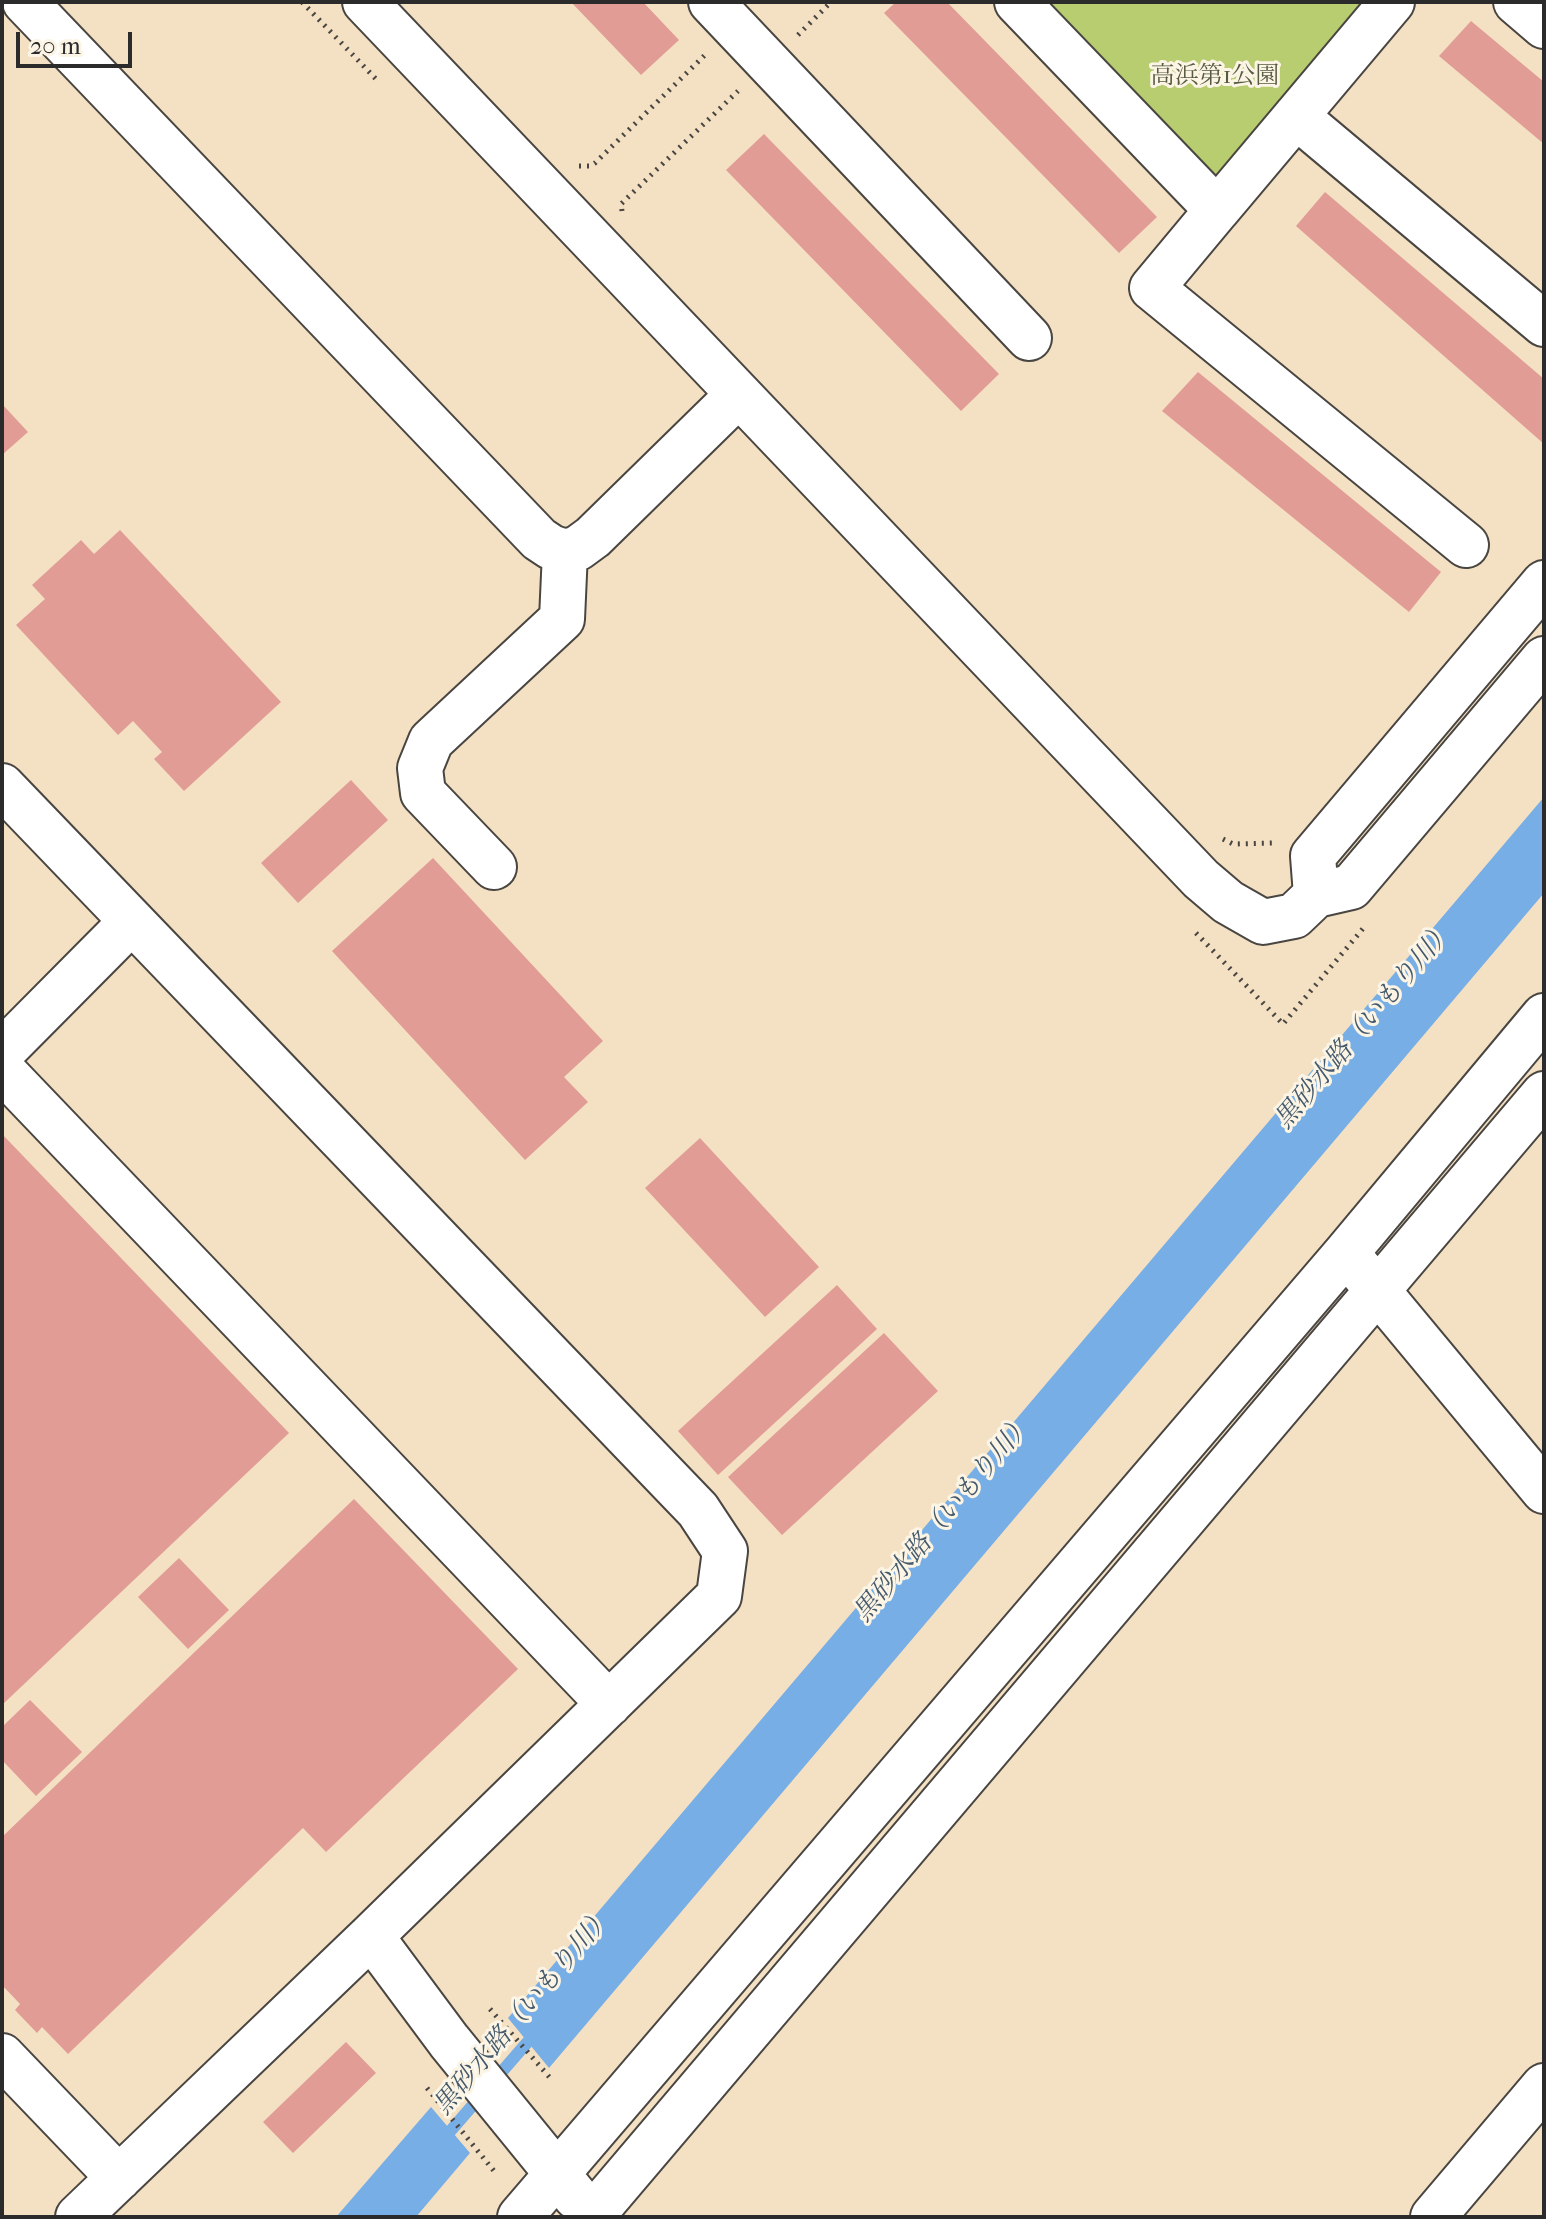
<!DOCTYPE html>
<html>
<head>
<meta charset="utf-8">
<style>
  body { margin:0 }
  #map { position:relative; width:1546px; height:2219px; overflow:hidden; background:#f4e0c3; font-family:"IM FELL French Canon",serif }
  canvas { display:block }
  .frame { position:absolute; inset:0; border:4px solid #2b2b2b; pointer-events:none }
  .scale { position:absolute; left:16px; top:32px; width:116px; height:36px; box-sizing:border-box; border:4px solid #2b2b2b; border-top:0; padding-left:10px; font-size:24px; line-height:28px; white-space:nowrap; color:#2b2b2b; -webkit-text-stroke:6px #fcf5e5; paint-order:stroke }
</style>
</head>
<body>
<div id="map">
<canvas width="1546" height="2219"></canvas>
<div class="frame"></div>
<div class="scale">20 m</div>
</div>
<script>
const ctx = document.querySelector('canvas').getContext('2d');
ctx.lineJoin = 'round';
function fill(path, color) {
  ctx.fillStyle = color;
  ctx.fill(path, 'evenodd');
}
function poly(rows) {
  const path = new Path2D();
  for (const r of rows) {
    path.moveTo(r[0], r[1]);
    for (let i = 2; i < r.length; i += 2) path.lineTo(r[i], r[i + 1]);
  }
  return path;
}
function strokePath(path, color, width, dash) {
  ctx.strokeStyle = color;
  ctx.lineWidth = width;
  ctx.lineCap = dash ? 'butt' : 'round';
  ctx.setLineDash(dash || []);
  ctx.stroke(path);
}
function write(font, color, halo, rows, align = 'center') {
  ctx.font = font + ' "IM FELL French Canon","Noto Serif JP",serif';
  ctx.lineWidth = 6;
  ctx.setLineDash([]);
  ctx.textBaseline = 'middle';
  ctx.strokeStyle = halo;
  ctx.fillStyle = color;
  for (const [text, x, y, turn = 0] of rows) {
    ctx.save();
    ctx.translate(x, y);
    ctx.rotate((+turn || 0) * Math.PI / 180);
    ctx.textAlign = isNaN(turn) ? turn : align;
    if (halo) ctx.strokeText(text, 0, 0);
    ctx.fillText(text, 0, 0);
    ctx.restore();
  }
}
const green = poly([
  [1037,2,1378,2,1217,189]
]);
const water = poly([
  [1544,797,1544,893,549,2068,508,2018],
  [431,2107,470,2153,416,2217,336,2217]
]);
const stream = poly([
  [440,2143,538,2030]
]);
const building = poly([
  [571,2,643,2,679,40,641,75],
  [896,2,947,2,1157,217,1119,253,884,13],
  [1471,21,1544,82,1544,144,1439,56],
  [764,134,999,374,961,411,726,170],
  [1325,192,1544,379,1544,444,1296,226],
  [1198,372,1441,572,1409,612,1162,411],
  [2,404,28,432,2,455],
  [120,530,281,702,184,791,154,759,162,752,133,721,118,735,16,625,45,599,32,585,81,540,94,554],
  [351,780,388,820,298,903,261,863],
  [433,858,603,1041,564,1077,588,1102,525,1160,332,951],
  [2,1134,289,1433,2,1705],
  [700,1138,819,1267,765,1317,645,1188],
  [837,1285,877,1329,718,1475,678,1431],
  [884,1333,938,1391,782,1535,728,1477],
  [354,1499,518,1669,326,1852,303,1828,68,2054,42,2027,37,2033,15,2010,20,2004,2,1985,2,1837],
  [179,1558,229,1610,188,1649,138,1597],
  [30,1700,82,1752,36,1796,2,1760,2,1727],
  [346,2042,376,2073,293,2153,263,2122]
]);
const path = poly([
  [302,2,376,79],
  [798,35,831,2],
  [579,166,590,166,595,163,707,53],
  [622,211,621,204,738,91],
  [1223,839,1233,844,1275,843],
  [1196,933,1283,1024,1366,925],
  [490,2009,552,2080],
  [427,2088,494,2171]
]);
const minor = poly([
  [25,2,539,539,551,547,565,552,578,548,593,537,738,395],
  [365,2,1201,879,1228,902,1263,922,1294,916,1316,895,1351,887,1544,659],
  [711,2,1029,338],
  [1017,2,1217,210,1152,288,1466,545],
  [1516,2,1544,26],
  [1296,116,1544,324],
  [1217,210,1392,2],
  [2,786,698,1510,725,1551,719,1596,371,1936,78,2217],
  [494,867,423,793,420,768,431,741,562,619,565,552],
  [1316,895,1313,856,1544,583],
  [2,1052,132,921],
  [2,1070,609,1704],
  [1358,1267,1544,1491],
  [371,1936,449,2041,576,2197],
  [2,2056,119,2178],
  [520,2217,1346,1253,1544,1016],
  [591,2217,1544,1094],
  [1433,2217,1544,2086]
]);
const parkNames = [
  ["高浜第1公園",1215,77]
];
const waterNames = [
  ["黒砂水路（いもり川）",1365,1026,-50],
  ["黒砂水路（いもり川）",944,1519,-50],
  ["黒砂水路（いもり川）",524,2012,-50]
];
fill(green, '#b8cc70');
fill(water, '#76aee5');
strokePath(stream, '#76aee5', 12);
fill(building, '#e19c95');
strokePath(minor, '#494642', 48);
strokePath(path, '#494642', 5, [2, 6]);
strokePath(minor, '#fff', 44);
write('24px', '#555b40', '#fcf5e5', parkNames);
write('italic 26px', '#45596c', '#fcf5e5', waterNames);
</script>
</body>
</html>
